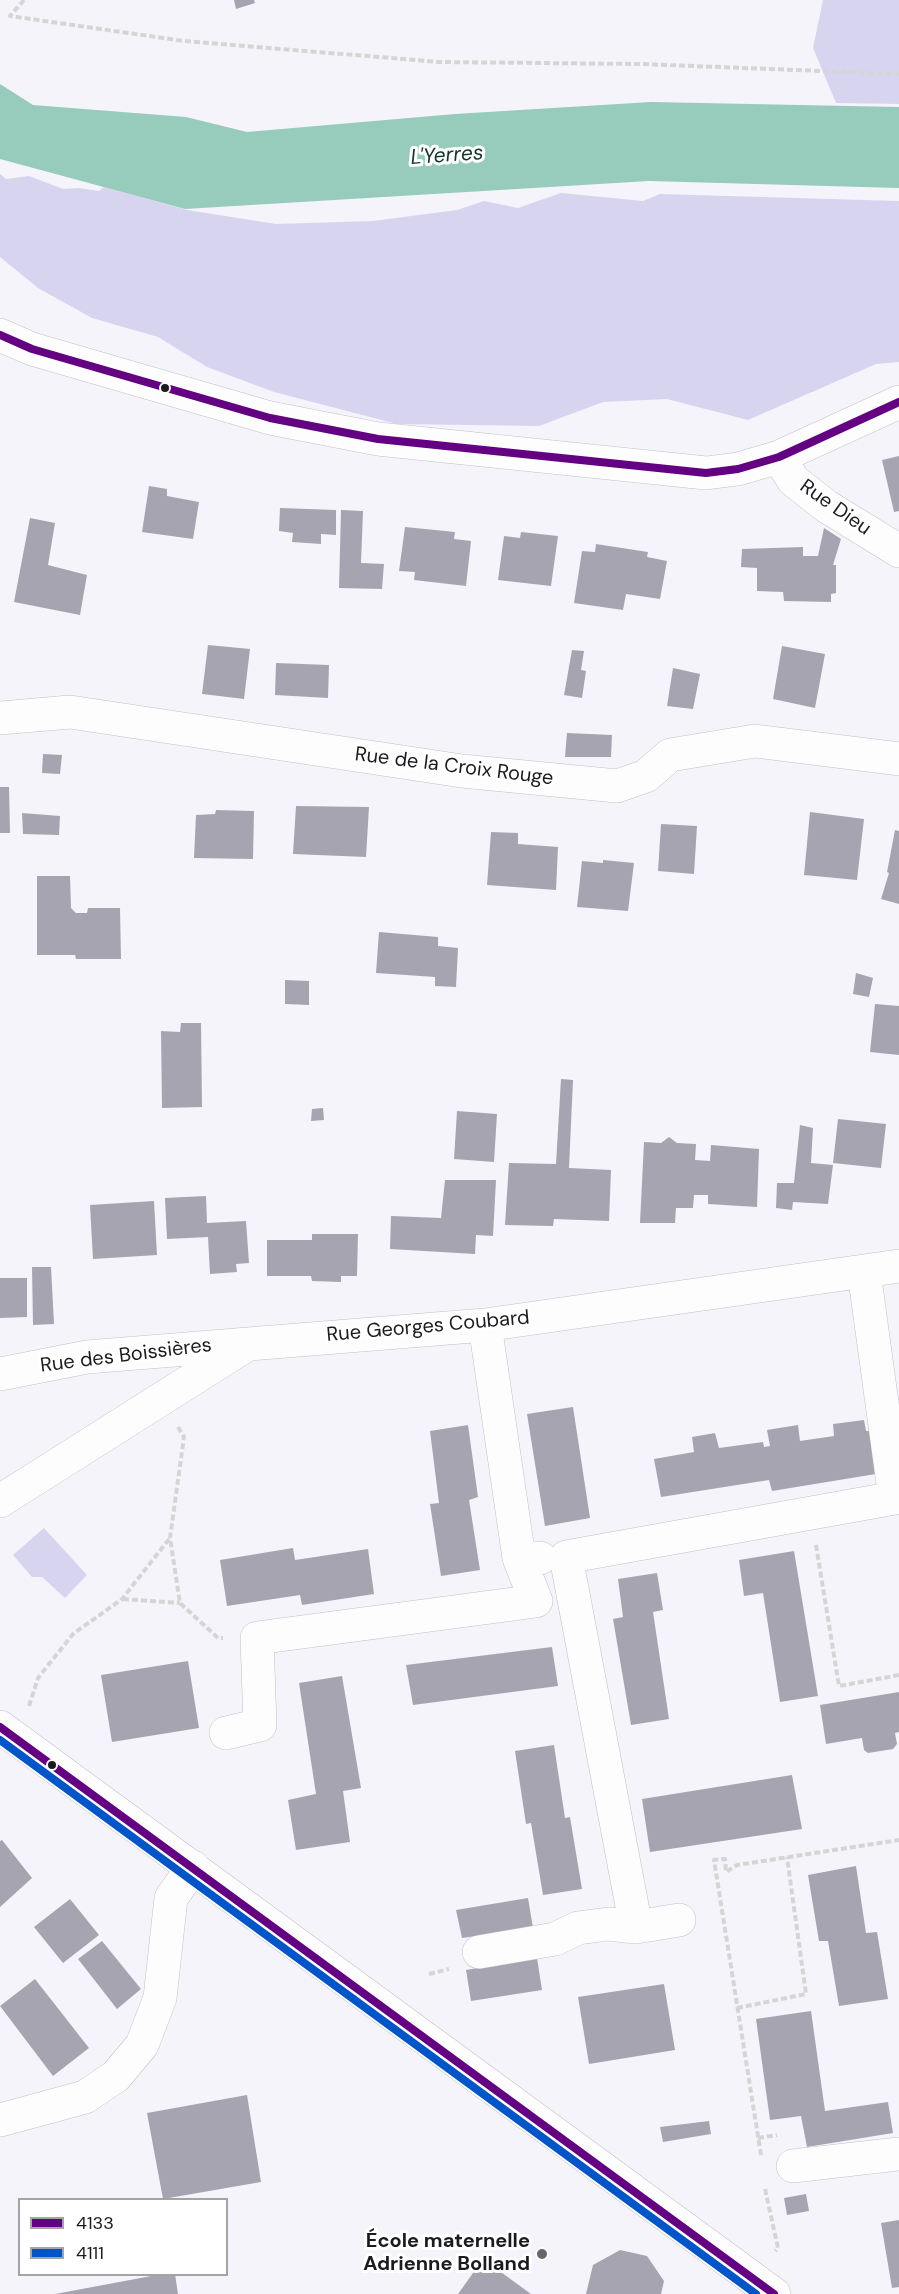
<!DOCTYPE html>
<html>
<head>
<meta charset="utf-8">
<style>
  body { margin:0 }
  #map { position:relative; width:899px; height:2294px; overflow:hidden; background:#f5f4fa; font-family:"DM Sans",sans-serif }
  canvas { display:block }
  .legend { position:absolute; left:18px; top:2198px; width:210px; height:78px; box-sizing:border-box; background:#fff; border:2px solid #a4a3a5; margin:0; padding:8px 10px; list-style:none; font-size:18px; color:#1b1a1e }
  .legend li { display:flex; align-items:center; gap:12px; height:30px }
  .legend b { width:30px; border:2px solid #a4a3a5 }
</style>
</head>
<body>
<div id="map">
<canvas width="899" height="2294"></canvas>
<ul class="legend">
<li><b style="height:8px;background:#640082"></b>4133</li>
<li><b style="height:8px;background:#0055c8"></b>4111</li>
</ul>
</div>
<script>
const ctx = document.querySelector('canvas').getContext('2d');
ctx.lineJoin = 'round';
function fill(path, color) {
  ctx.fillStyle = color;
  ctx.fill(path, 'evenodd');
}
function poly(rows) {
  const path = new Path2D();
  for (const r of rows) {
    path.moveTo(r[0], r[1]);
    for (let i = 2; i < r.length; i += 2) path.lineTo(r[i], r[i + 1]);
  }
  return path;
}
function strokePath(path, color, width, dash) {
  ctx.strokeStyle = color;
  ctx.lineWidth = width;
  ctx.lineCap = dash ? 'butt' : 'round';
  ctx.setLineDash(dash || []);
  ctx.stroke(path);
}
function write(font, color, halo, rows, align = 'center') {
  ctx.font = font + ' "DM Sans",sans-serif';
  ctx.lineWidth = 6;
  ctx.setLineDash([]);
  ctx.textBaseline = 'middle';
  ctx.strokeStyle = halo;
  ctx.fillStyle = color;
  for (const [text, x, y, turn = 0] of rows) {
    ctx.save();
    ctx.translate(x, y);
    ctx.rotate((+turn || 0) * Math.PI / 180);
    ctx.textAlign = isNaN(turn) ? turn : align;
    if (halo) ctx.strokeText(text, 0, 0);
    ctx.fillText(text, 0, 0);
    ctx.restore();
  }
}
const green = poly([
  [823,0,899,0,899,104,836,103,813,48],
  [0,174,6,179,29,176,63,189,79,188,99,191,104,187,187,210,276,224,373,221,457,210,484,201,518,208,561,193,643,201,660,194,899,201,899,362,876,364,748,420,667,399,603,402,539,426,397,424,274,392,207,367,158,337,92,318,38,288,0,257],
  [44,1528,87,1575,65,1598,42,1577,32,1577,13,1555]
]);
const water = poly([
  [0,84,33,105,186,117,247,132,455,114,651,102,899,107,899,188,649,181,185,209,0,159]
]);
const building = poly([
  [234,0,254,0,255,3,236,9],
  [899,456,899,511,894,512,882,460],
  [149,486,167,489,167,496,199,502,193,539,142,532],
  [280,508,336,510,336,535,321,534,321,544,292,542,293,533,279,531],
  [341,510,363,511,361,563,384,564,382,589,339,588],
  [30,518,55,523,48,565,87,575,80,615,14,602],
  [405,527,455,532,454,539,471,541,466,586,414,580,415,572,399,571],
  [824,528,841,539,833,565,836,565,836,593,831,594,831,602,784,601,783,592,757,591,757,568,741,567,742,549,803,547,803,556,818,556],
  [521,532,558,536,551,586,498,580,504,536,520,538],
  [596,544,648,552,647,557,667,561,660,599,626,594,623,610,574,603,582,551,595,552],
  [208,645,250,649,244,699,202,694],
  [782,646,825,654,815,708,773,699],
  [572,650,584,651,581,670,586,671,582,698,564,695],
  [276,663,329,665,328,698,275,695],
  [673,668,700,674,693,709,667,706],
  [567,733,612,735,611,757,565,757],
  [43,754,62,755,60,774,42,773],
  [0,787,9,787,10,833,0,833],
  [296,806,369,807,366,857,293,854],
  [216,810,254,811,253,859,194,858,196,815,215,814],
  [810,812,864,819,857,880,804,875],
  [22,813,60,816,59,835,23,834],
  [661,824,697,826,694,874,658,871],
  [895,830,899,831,899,904,881,899,889,873,887,872],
  [491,832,518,833,518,844,558,847,556,890,487,885],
  [603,860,634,863,628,911,577,907,582,861,603,863],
  [37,876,70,876,71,908,76,913,87,913,88,908,120,908,121,959,76,959,75,955,37,955],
  [379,932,438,937,438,946,458,948,456,987,435,986,435,977,376,973],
  [856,973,873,978,869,997,853,994],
  [285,980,309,981,309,1005,285,1004],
  [875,1004,899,1006,899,1055,870,1052],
  [181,1023,201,1023,202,1107,162,1108,161,1031,180,1032],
  [561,1079,573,1080,569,1168,611,1170,609,1221,554,1219,553,1226,505,1225,509,1163,556,1164],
  [323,1108,324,1120,311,1121,312,1109],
  [457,1111,497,1114,494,1162,454,1159],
  [838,1119,886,1124,881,1168,833,1163],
  [800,1125,813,1128,811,1163,833,1165,828,1204,793,1202,792,1210,776,1208,777,1183,794,1183],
  [669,1137,677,1143,696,1144,695,1160,710,1161,711,1145,759,1149,757,1207,708,1204,708,1195,694,1195,693,1208,676,1208,675,1223,640,1223,644,1142,661,1143],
  [445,1180,496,1180,493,1236,476,1235,475,1254,390,1249,391,1216,441,1218],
  [206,1196,207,1223,246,1221,249,1263,236,1264,237,1272,210,1274,208,1237,167,1239,165,1198],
  [154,1201,157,1255,93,1259,90,1205],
  [312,1234,358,1234,357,1276,341,1276,341,1282,312,1281,311,1276,267,1276,267,1240,312,1240],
  [32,1267,51,1267,54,1324,33,1325],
  [0,1278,27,1278,27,1317,0,1318],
  [573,1407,590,1518,545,1526,527,1414],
  [864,1420,866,1431,874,1431,882,1473,772,1491,769,1480,661,1497,654,1459,694,1452,692,1437,715,1433,719,1448,763,1442,764,1447,770,1446,767,1430,798,1425,800,1441,834,1436,833,1424],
  [468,1425,478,1497,469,1500,480,1570,441,1576,430,1504,439,1503,430,1431],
  [293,1548,295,1560,368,1549,374,1594,302,1605,300,1595,227,1606,220,1560],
  [794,1551,818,1696,780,1702,763,1593,744,1596,739,1560],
  [657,1573,663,1610,653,1612,669,1719,631,1725,613,1619,623,1617,618,1579],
  [552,1647,558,1686,413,1705,406,1665],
  [188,1661,199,1728,112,1742,101,1675],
  [342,1676,361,1788,343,1791,350,1842,296,1850,288,1800,316,1794,299,1683],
  [899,1692,899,1732,895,1733,897,1744,893,1749,868,1753,864,1750,862,1738,826,1744,820,1705],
  [554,1745,565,1818,570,1817,582,1889,543,1895,531,1823,526,1824,515,1751],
  [792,1775,802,1829,650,1852,642,1799],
  [2,1840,32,1878,0,1907,0,1841],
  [856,1866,866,1933,877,1932,888,1999,839,2006,828,1941,819,1941,808,1875],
  [528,1898,533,1928,462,1938,456,1910],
  [70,1899,99,1935,63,1963,34,1927],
  [102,1941,141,1989,117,2009,78,1959],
  [537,1958,542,1990,471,2001,466,1970],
  [35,1979,89,2048,53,2076,0,2006],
  [664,1984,675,2050,589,2064,578,1997],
  [811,2011,825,2111,888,2102,893,2133,807,2147,801,2116,770,2120,756,2019],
  [247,2095,261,2182,163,2199,147,2113],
  [709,2121,711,2134,663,2142,660,2127],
  [806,2194,809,2211,787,2215,784,2198],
  [899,2220,899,2287,892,2288,881,2223],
  [620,2250,647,2256,664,2281,661,2294,586,2294,593,2265],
  [483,2259,531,2294,458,2294],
  [162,2274,175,2274,178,2294,55,2294]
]);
const path = poly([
  [24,0,10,16,184,41,439,62,641,64,899,74],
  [178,1427,184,1437,170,1538,180,1603,218,1638,223,1638],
  [816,1545,839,1686,899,1675],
  [123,1599,180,1603],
  [29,1706,38,1678,73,1634,122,1599,170,1538],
  [429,1974,449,1969],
  [737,2008,806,1994,787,1857],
  [758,2138,777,2135],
  [761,2155,714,1860,725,1859,726,1872,737,1865,899,1840],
  [765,2189,778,2248,775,2251]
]);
const minor = poly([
  [0,335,32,349,270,418,378,439,706,473,738,469,779,457,899,402],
  [779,457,793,480,826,506,899,551],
  [0,718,70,712,462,771,617,786,646,776,670,755,755,741,899,759],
  [485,1325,519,1558,540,1558],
  [0,1374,87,1357,485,1325,899,1266],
  [0,1501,245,1346],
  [0,1727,774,2294],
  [226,1733,260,1725,257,1638,536,1601,519,1558],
  [679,1920,636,1927,566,1557,895,1498,864,1272],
  [479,1952,555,1939,578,1928,608,1924,636,1927],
  [0,2120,85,2097,116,2076,142,2045,160,1998,171,1898,193,1867],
  [793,2166,899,2154]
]);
const bus1 = poly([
  [0,335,32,349,270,418,378,439,706,473,738,469,779,457,899,402],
  [0,1727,774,2294]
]);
const bus2 = poly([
  [0,1740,756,2294]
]);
const markers = [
  [165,388,5,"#1b1a1e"],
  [52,1765,5,"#1b1a1e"],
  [542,2254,6,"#67666b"]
];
const streetNames = [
  ["Rue Dieu",835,508,35],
  ["Rue de la Croix Rouge",454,767,7],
  ["Rue Georges Coubard",428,1327,-5],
  ["Rue des Boissières",126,1356,-7]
];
const poiNames = [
  ["École maternelle",530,2242],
  ["Adrienne Bolland",530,2265]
];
const waterNames = [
  ["L'Yerres",447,156,-4]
];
fill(green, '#d7d4f0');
fill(water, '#97cbbb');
fill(building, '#a7a4b1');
strokePath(minor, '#c0c0c4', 34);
strokePath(path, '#d6d5d6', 4, [6, 3]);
strokePath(minor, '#fefdfe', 33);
strokePath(bus1, '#640082', 8);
strokePath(bus2, '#0055c8', 8);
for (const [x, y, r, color] of markers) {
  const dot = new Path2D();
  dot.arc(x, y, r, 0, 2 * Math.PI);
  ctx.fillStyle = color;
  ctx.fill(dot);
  strokePath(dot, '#fff', 2);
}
write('20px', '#1b1a1e', '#fff', streetNames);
write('bold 20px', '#1b1a1e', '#fff', poiNames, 'right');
write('italic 21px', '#13372b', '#fff', waterNames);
</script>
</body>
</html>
